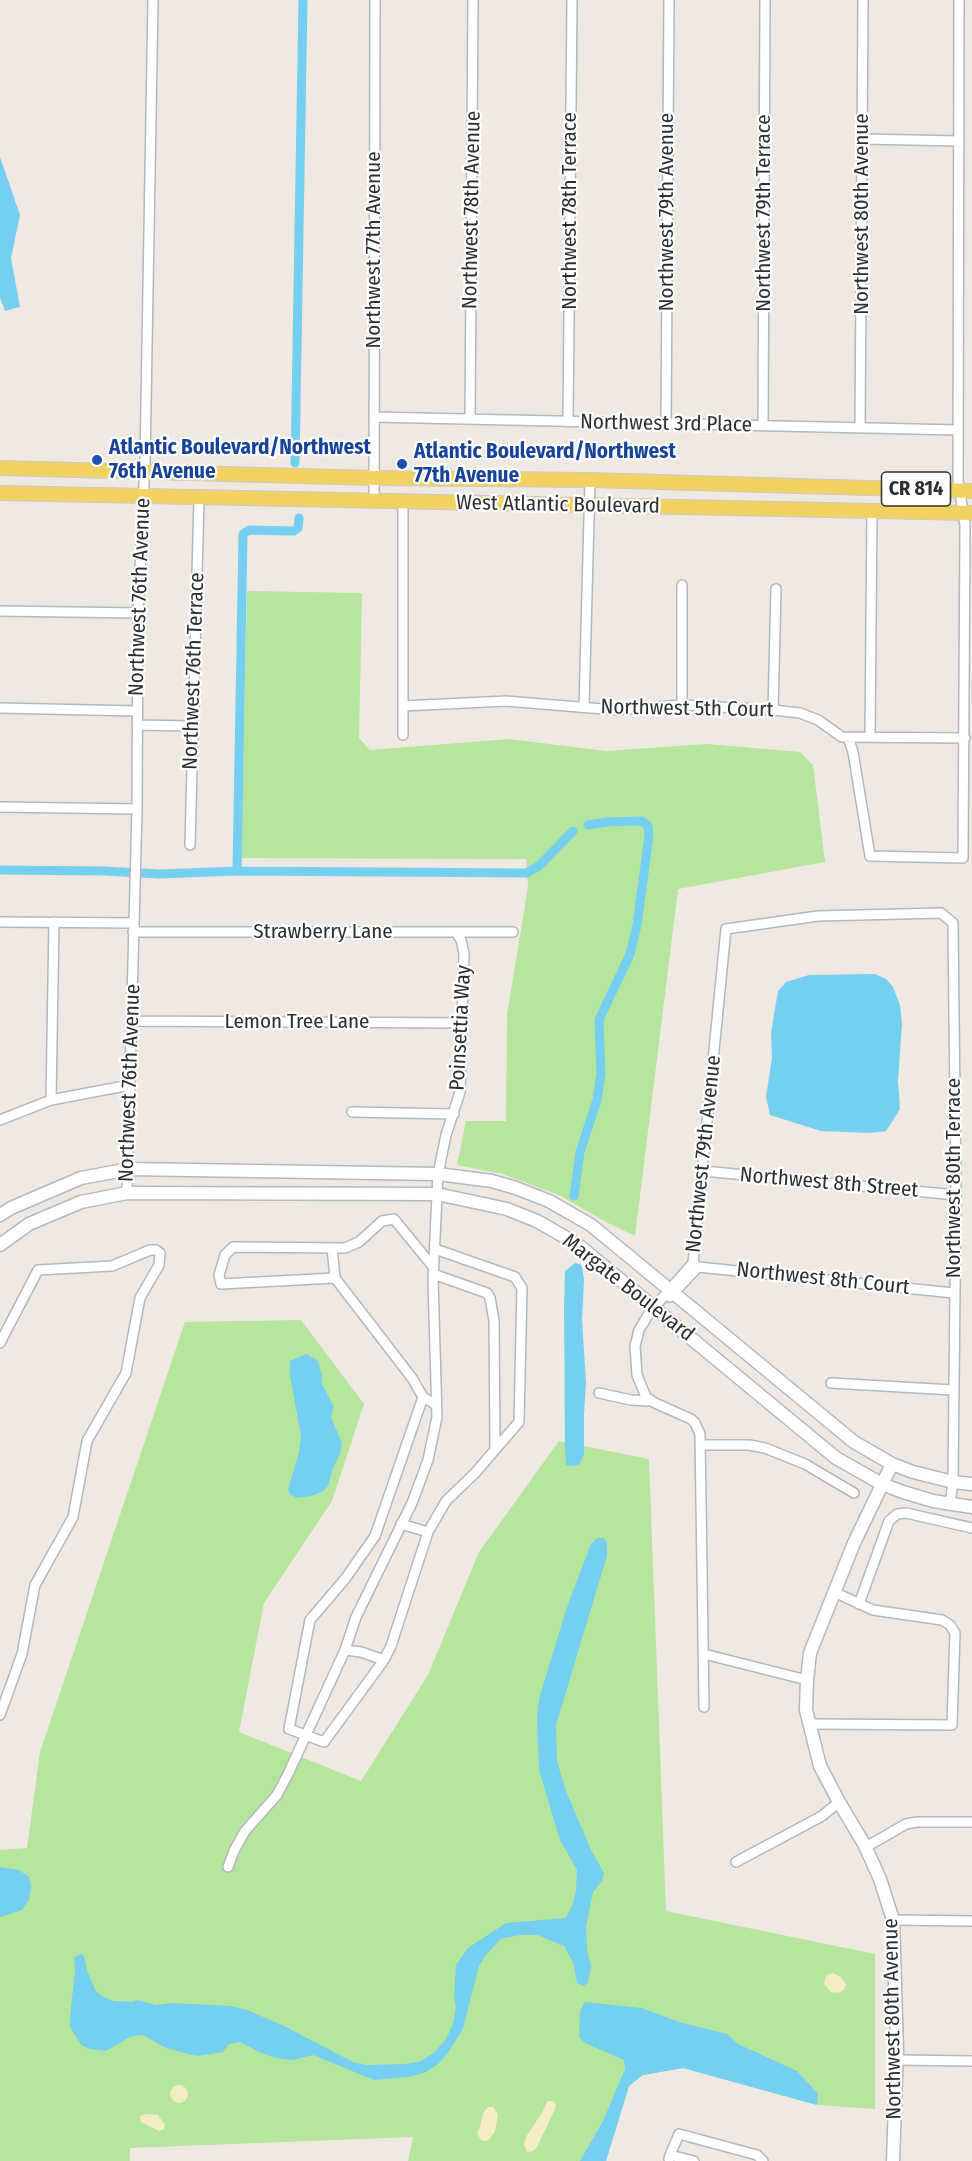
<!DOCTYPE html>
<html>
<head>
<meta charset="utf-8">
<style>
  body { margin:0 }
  canvas { display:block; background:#efe9e1 }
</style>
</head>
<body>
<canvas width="972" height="2161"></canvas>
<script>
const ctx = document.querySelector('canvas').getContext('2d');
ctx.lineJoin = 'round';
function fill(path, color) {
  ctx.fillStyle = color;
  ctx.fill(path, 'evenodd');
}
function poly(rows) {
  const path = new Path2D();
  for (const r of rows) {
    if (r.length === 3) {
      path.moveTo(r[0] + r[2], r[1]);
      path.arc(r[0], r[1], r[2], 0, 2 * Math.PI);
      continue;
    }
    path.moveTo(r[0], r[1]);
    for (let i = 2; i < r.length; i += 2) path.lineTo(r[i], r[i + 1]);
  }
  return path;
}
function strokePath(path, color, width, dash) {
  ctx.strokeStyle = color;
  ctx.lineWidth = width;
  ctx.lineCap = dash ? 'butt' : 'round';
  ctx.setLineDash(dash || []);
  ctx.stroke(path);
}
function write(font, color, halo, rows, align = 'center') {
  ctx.font = font + ' "Fira Sans Condensed",sans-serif';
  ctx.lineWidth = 4.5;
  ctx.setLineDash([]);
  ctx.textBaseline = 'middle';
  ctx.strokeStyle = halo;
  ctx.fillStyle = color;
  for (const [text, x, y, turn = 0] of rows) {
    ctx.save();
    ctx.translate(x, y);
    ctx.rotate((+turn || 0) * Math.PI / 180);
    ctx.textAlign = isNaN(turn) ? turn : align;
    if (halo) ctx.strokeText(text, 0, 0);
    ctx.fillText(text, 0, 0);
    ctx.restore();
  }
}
const green = poly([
  [247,591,362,593,359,738,370,750,509,739,606,751,707,744,800,752,813,765,825,862,678,889,635,1236,608,1223,559,1195,502,1174,457,1165,466,1121,506,1121,507,1015,528,887,526,859,241,858],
  [301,1320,364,1404,332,1501,264,1603,239,1732,361,1781,428,1675,479,1552,559,1441,649,1459,666,1911,875,1954,875,2109,817,2105,683,2068,643,2075,629,2086,606,2161,408,2161,413,2137,130,2148,130,2161,0,2161,0,1850,27,1848,40,1752,185,1322]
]);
const sand = poly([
  [833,1973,841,1977,846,1984,844,1990,838,1993,831,1992,824,1984,826,1976],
  [179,2094,9],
  [547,2101,554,2101,556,2105,555,2109,537,2147,533,2151,527,2152,524,2144,526,2137,543,2111],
  [488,2107,493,2107,498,2114,495,2132,488,2140,485,2141,481,2140,477,2134,480,2127,483,2113],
  [146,2114,158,2115,165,2125,164,2129,159,2131,141,2122,140,2116]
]);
const water = poly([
  [0,157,20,215,11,258,20,307,5,311,0,298],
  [875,974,886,979,893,987,900,1005,902,1024,898,1081,900,1109,886,1131,870,1133,821,1131,770,1115,766,1097,772,1058,771,1033,778,991,786,982,809,975],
  [575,1263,580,1264,582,1267,584,1280,582,1320,586,1383,584,1414,584,1454,580,1464,573,1466,566,1465,565,1447,564,1307,565,1271],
  [306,1354,317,1360,322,1375,322,1384,334,1407,331,1416,333,1422,342,1443,340,1454,333,1468,328,1486,323,1491,312,1496,297,1498,291,1495,288,1490,299,1452,301,1436,290,1376,290,1361],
  [597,1538,604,1538,607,1543,607,1556,556,1725,557,1761,566,1791,591,1850,604,1873,602,1881,593,1892,586,1927,587,1949,591,1967,588,1982,584,1986,577,1983,573,1962,564,1946,537,1935,520,1935,501,1939,486,1955,479,1966,463,2029,447,2054,438,2064,424,2073,408,2077,374,2080,313,2055,293,2060,276,2058,261,2053,240,2042,229,2044,223,2052,197,2056,166,2048,145,2036,138,2035,130,2037,106,2051,90,2049,81,2045,70,2027,70,2017,75,1971,74,1957,81,1954,84,1956,87,1970,95,1990,103,1997,114,2001,132,2002,138,2000,156,2005,172,2003,231,2006,247,2010,282,2025,353,2062,366,2065,406,2064,421,2061,435,2052,446,2039,453,2024,456,2007,454,1997,456,1965,468,1948,506,1923,566,1918,573,1904,576,1890,577,1870,560,1840,539,1770,537,1718,539,1699,567,1607,591,1544],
  [0,1867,19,1870,29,1877,31,1887,29,1900,22,1910,0,1917],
  [585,2002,642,2008,679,2022,727,2034,738,2044,797,2071,818,2094,817,2105,683,2068,643,2075,629,2086,606,2161,580,2161,603,2121,625,2069,624,2060,585,2043,579,2037,580,2011]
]);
const canal = poly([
  [295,463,303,0],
  [0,870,104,871,160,874,237,871,526,873,539,866,573,831],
  [237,871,243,534,249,530,294,531,298,528,299,518],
  [574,1196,580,1152,597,1100,601,1074,599,1020,630,954,637,925,649,836,648,826,642,821,607,822,588,825]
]);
const street = poly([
  [863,139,959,141],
  [374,417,958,430],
  [470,419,473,0],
  [568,422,572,0],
  [666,424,669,0],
  [763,426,765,0],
  [860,428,863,0],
  [374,500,375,0],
  [0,611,138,613],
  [682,705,682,585],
  [403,706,506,701,615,710,682,705,773,710,800,713,818,720,842,737,965,738],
  [584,707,590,480],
  [0,708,137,711],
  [773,710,776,589],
  [137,725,192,726],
  [403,735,403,501],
  [848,737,853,752,870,856,963,858,965,525,958,480,959,0],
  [870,737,872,510],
  [0,807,137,809],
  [190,845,199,497],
  [0,922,134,923],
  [133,932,513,932],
  [133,1021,462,1023],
  [51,1100,54,922],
  [352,1112,454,1114],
  [0,1120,51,1100,130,1085],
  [703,1171,956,1195],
  [127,1193,137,809,138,613,145,462,153,0],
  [332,1248,335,1278,412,1378,423,1397,436,1405],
  [693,1263,698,1267,954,1293],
  [433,1274,487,1293,490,1298,494,1321,495,1449],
  [335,1278,221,1284,219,1275,225,1255,233,1247,345,1248,359,1242,382,1221,394,1219,434,1268],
  [670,1297,698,1267],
  [0,1343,38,1270,112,1266,150,1250,156,1250,160,1253,159,1265,140,1298,126,1373,87,1441,73,1517,35,1585,22,1654,0,1715],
  [831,1383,953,1390],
  [599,1393,631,1400,651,1401],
  [423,1397,375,1536,345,1579,310,1620,289,1729,324,1742,384,1660,391,1646,428,1532,446,1501,475,1473,519,1422,522,1288,515,1277,435,1249],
  [701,1445,749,1445,765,1448,805,1464,854,1493],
  [401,1524,428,1532],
  [859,1604,889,1521,897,1514,906,1513,972,1528],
  [345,1650,361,1652,384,1660],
  [704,1654,807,1680],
  [704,1707,700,1434,695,1423,691,1419,655,1403,646,1397,637,1375,635,1346,639,1330,650,1312,693,1263,726,929,818,916,941,913,953,923,956,1195,953,1482,950,1504],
  [809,1724,952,1725,955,1633,950,1625,942,1620,873,1610,834,1592],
  [866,1847,906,1824,917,1822,972,1822],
  [736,1862,822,1816,839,1802],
  [228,1867,234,1851,245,1831,277,1795,289,1772,345,1650,356,1617,412,1503,428,1460,437,1417,433,1280,438,1174,446,1135,460,1092,464,953,461,940,456,932],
  [893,1920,972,1921],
  [896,2060,972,2061],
  [670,2155,679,2134,757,2155,763,2161],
  [669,2159,670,2155,694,2161]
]);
const secondary = poly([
  [0,1215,11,1208,81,1178,129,1169,438,1174,492,1181,516,1188,549,1201,591,1225,854,1442,892,1464,913,1472,953,1482,972,1484],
  [0,1245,29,1224,81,1202,127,1193,437,1194,507,1209,537,1221,577,1244,836,1458,882,1484,903,1492,933,1501,972,1507],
  [892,1464,854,1543,810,1653,807,1680,806,1710,820,1766,839,1802,864,1844,880,1879,893,1920,897,2050,893,2161]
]);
const primary = poly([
  [0,468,375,478,590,480,972,491],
  [0,493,972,513]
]);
const markers = [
  [97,460,6,"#1a4fb4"],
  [402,464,6,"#1a4fb4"]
];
const shields = [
  [916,489,69]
];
const shieldNames = [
  ["CR 814",916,489]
];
const streetNames = [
  ["Northwest 78th Avenue",472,210,-89],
  ["Northwest 78th Terrace",570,211,-90],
  ["Northwest 79th Avenue",667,212,-90],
  ["Northwest 79th Terrace",764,213,-90],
  ["Northwest 80th Avenue",862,214,-90],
  ["Northwest 77th Avenue",374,250,-90],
  ["Northwest 3rd Place",666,424,1],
  ["West Atlantic Boulevard",558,505,1],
  ["Northwest 76th Avenue",140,597,-88],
  ["Northwest 76th Terrace",194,671,-88],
  ["Northwest 5th Court",687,709,1],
  ["Strawberry Lane",323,932],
  ["Lemon Tree Lane",297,1022],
  ["Poinsettia Way",461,1028,-87],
  ["Northwest 76th Avenue",130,1083,-88],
  ["Northwest 79th Avenue",704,1154,-84],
  ["Northwest 80th Terrace",954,1178,-90],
  ["Northwest 8th Street",829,1183,5],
  ["Northwest 8th Court",823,1279,6],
  ["Margate Boulevard",628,1288,38],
  ["Northwest 80th Avenue",893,2019,-91]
];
const transitNames = [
  ["Atlantic Boulevard/Northwest",109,448],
  ["76th Avenue",109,472],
  ["Atlantic Boulevard/Northwest",414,452],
  ["77th Avenue",414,476]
];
fill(green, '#b6e59e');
fill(sand, '#f3ecc5');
fill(water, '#75cff0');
strokePath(canal, '#75cff0', 9);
strokePath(street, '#b4b7c1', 12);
strokePath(secondary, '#b4b7c1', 15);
strokePath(primary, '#c9c9c9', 16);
strokePath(street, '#fff', 9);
strokePath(secondary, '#fff', 12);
strokePath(primary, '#f2d163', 14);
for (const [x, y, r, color] of markers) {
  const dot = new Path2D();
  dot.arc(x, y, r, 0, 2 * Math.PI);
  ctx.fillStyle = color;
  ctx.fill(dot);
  strokePath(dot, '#fff', 2);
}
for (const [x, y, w] of shields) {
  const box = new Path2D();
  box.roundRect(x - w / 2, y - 17, w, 34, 4.5);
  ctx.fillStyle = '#fff';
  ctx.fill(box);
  strokePath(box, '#2e2e2e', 1.5);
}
write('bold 20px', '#2e2e2e', null, shieldNames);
write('21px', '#2e2e2e', '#fff', streetNames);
write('bold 21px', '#164399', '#fff', transitNames, 'left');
</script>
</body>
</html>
